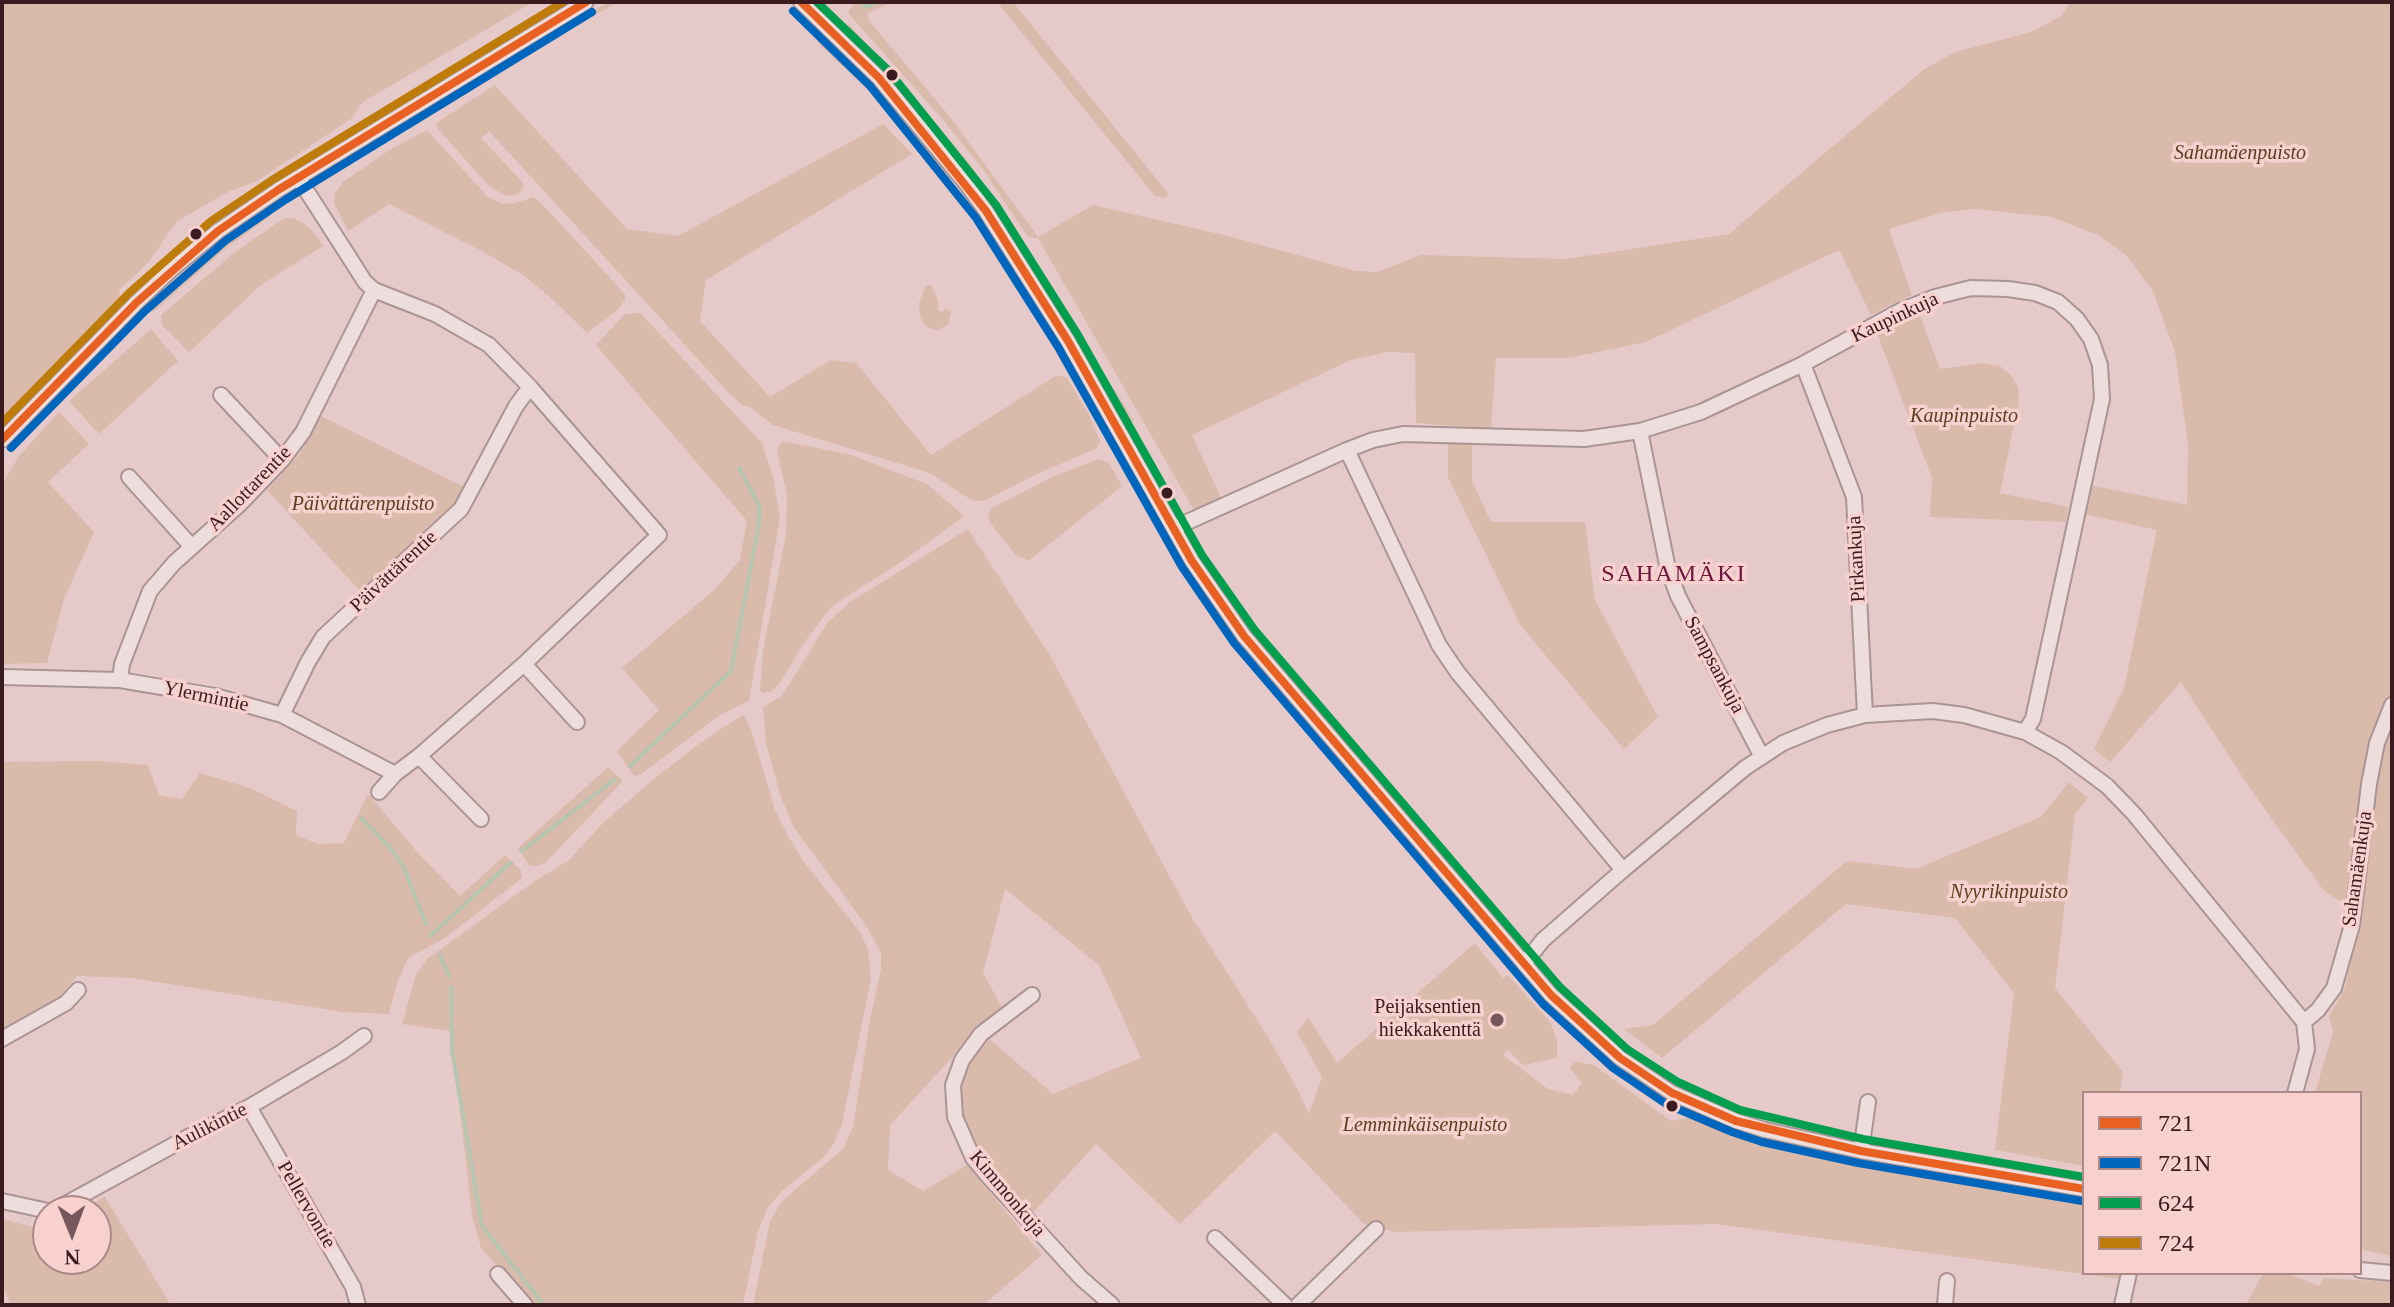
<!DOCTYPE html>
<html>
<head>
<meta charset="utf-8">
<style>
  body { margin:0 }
  #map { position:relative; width:2394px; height:1307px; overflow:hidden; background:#e6caca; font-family:Georgia,serif }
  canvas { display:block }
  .frame { position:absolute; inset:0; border:4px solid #391b20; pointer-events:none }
  .legend { position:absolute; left:2082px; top:1091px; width:280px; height:184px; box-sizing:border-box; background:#f8d0ce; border:2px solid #ac8888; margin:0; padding:10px 14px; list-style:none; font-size:24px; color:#391b20 }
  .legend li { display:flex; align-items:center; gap:16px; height:40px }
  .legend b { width:40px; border:2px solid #ac8888 }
  .north { position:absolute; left:32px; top:1195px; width:80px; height:80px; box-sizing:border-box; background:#f8d0ce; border:2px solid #ac8888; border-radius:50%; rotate:179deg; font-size:22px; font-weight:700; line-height:32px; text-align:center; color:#391b20 }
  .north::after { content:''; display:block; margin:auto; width:28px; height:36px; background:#76585c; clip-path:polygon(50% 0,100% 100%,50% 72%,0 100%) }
</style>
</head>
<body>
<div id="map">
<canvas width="2394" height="1307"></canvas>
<div class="frame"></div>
<ul class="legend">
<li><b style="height:10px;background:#e96122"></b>721</li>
<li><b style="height:10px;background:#0065bd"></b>721N</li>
<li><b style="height:10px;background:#039f4f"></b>624</li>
<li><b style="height:10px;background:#be7c0a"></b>724</li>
</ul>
<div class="north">N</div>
</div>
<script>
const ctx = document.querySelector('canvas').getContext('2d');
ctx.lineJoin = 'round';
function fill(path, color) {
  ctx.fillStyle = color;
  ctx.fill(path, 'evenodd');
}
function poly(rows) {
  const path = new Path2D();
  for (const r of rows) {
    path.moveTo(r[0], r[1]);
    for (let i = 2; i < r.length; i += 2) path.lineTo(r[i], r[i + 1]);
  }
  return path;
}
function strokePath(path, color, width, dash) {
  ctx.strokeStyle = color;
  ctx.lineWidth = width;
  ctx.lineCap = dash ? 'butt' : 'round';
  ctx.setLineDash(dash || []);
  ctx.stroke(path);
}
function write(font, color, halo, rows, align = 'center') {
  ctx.font = font + ' Georgia,serif';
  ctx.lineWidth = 7;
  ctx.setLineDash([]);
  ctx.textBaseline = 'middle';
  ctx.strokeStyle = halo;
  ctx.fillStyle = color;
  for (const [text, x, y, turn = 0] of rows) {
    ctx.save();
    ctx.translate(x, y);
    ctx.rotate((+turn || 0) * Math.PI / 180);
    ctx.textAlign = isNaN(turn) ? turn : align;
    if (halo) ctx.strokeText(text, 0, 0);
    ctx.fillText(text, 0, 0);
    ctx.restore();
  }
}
const green = poly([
  [2,2,533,2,363,102,351,119,257,181,230,191,177,221,148,263,119,290,123,315,2,440],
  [609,2,617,3,549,40,543,37],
  [854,2,893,2,868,13,869,21,951,118,1038,237,1093,205,1224,235,1356,271,1377,272,1421,255,1566,259,1729,234,1923,70,1955,52,2031,32,2061,16,2070,2,2392,2,2392,1256,2360,1249,2360,1093,2315,1093,2333,1032,2329,1016,2345,988,2361,909,2349,906,2324,891,2251,790,2181,682,2110,762,2094,749,2124,688,2157,530,2084,514,2090,485,2187,505,2188,444,2175,352,2153,291,2126,255,2098,235,2051,217,1975,209,1940,213,1889,229,1912,295,1871,315,1839,250,1646,342,1568,358,1496,358,1491,429,1416,423,1415,353,1388,352,1351,360,1192,435,1221,498,1195,512,1038,238,1028,237,982,168,944,121,848,13],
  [997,2,1013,2,1168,193,1166,198,1155,196],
  [847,22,890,70,886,74,850,34],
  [820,39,894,109,952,177,947,180,886,107,817,42],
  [528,46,531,47,531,52,494,72,473,90,411,128,407,121,471,78],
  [495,85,627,229,678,236,883,124,912,154,706,280,700,321,770,397,831,360,856,363,931,455,1057,375,1067,378,1089,415,1100,441,1097,448,1037,474,984,501,973,501,930,473,773,425,750,407,742,405,729,393,489,131,481,138,524,184,522,191,517,194,506,196,489,186,438,129,436,125,439,121],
  [904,86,966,159,998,204,1134,421,1128,424,1000,218,941,137,900,90],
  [427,130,488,197,503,204,515,203,534,197,544,206,625,294,625,300,616,311,587,333,550,297,523,275,482,251,389,204,348,231,334,203,335,193,343,182,391,149],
  [967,198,1053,332,1049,335,963,201],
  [271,211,270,216,224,250,153,312,148,308,212,252],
  [284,218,293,218,304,224,312,230,323,246,261,285,189,352,162,325,161,315,234,253],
  [926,285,931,285,938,300,938,311,942,312,946,308,951,313,948,324,937,331,925,326,920,316,919,303],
  [1918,310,1940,369,1983,363,2000,366,2010,374,2018,387,2019,400,2000,493,2068,507,2066,522,1930,517,1932,478,1876,331],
  [640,313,762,443,773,476,780,518,749,701,720,715,641,774,634,776,617,751,659,710,622,668,713,591,740,560,747,521,596,345,625,314],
  [151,329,178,361,99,434,69,401],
  [59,412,89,444,48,482,94,532,64,599,47,663,2,664,2,484,19,456],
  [321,416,464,487,453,505,360,591,267,490,299,455],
  [1448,438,1472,440,1472,481,1491,522,1585,522,1595,600,1658,717,1624,749,1521,626,1448,477],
  [782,441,848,454,927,484,964,516,904,560,832,606,806,640,779,684,771,692,762,693,760,689,763,651,786,535,787,495,777,450],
  [1099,459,1109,463,1122,486,1028,561,1015,554,991,524,988,516,992,508,1054,476],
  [968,529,1052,659,1191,916,1268,1037,1299,1092,1309,1114,1322,1077,1297,1032,1308,1017,1337,1063,1475,943,1503,978,1508,975,1550,1022,1557,1040,1557,1058,1523,1065,1508,1050,1503,1055,1548,1089,1573,1095,1582,1083,1570,1068,1574,1061,1594,1065,1671,1121,1687,1118,1858,1159,2084,1199,2084,1273,2121,1273,2120,1279,1716,1224,1396,1232,1364,1224,1275,1131,1180,1224,1096,1144,1030,1216,978,1154,960,1118,958,1083,986,1036,1053,1094,1141,1058,1099,965,1005,889,983,973,1003,1009,979,1028,890,1125,888,1170,923,1191,967,1165,1042,1255,983,1305,753,1305,770,1221,782,1201,843,1149,853,1127,870,1020,881,969,881,953,867,927,793,826,781,797,766,744,763,707,782,696,828,622,850,602],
  [743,715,751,729,775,810,788,836,804,862,860,932,868,949,871,979,842,1124,833,1145,823,1158,782,1191,768,1207,758,1231,743,1305,532,1305,481,1248,472,1215,451,1031,402,1024,416,974,427,959,535,881,569,860,604,822,655,778,708,737],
  [95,761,148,765,159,795,182,799,200,773,250,788,297,811,296,835,318,844,344,843,368,794,418,853,460,896,505,855,521,870,522,878,445,938,408,958,397,983,389,1014,343,1012,132,978,77,976,45,1014,2,1033,2,762],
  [608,767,622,780,621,783,546,862,537,866,530,866,518,848],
  [2069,782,2088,798,2075,814,2055,988,2123,1072,2120,1093,2084,1093,2084,1166,1995,1150,2014,993,1955,918,1846,904,1662,1058,1624,1029,1653,1025,1847,861,1916,869,2041,817],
  [105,1197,171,1305,10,1305,6,1292,2,1291,2,1219,44,1230,48,1228,48,1259,96,1259,96,1211,80,1211],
  [2263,1273,2286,1273,2320,1286,2323,1278,2392,1282,2392,1305,2246,1305]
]);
const stream = poly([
  [864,7,878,2],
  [630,766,731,671,759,524,759,505,739,468],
  [361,818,392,850,403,866,426,924],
  [522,851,615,779],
  [430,936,510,863],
  [440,955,449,976],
  [451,987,452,1050,482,1226,544,1305]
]);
const minor = poly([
  [801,2,879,78,965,182,986,211,1068,341,1192,561,1244,636,1551,995,1620,1058,1672,1093,1736,1121,1765,1130,1861,1151,2084,1189],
  [299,179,365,282,374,290,435,314,489,345,530,387,659,535,524,664,419,756,395,774,379,792],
  [1803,364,1854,497,1865,715],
  [221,395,282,460],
  [1640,431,1668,569,1678,596,1762,757],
  [2,440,137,302,173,268,218,231,278,190,586,2],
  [1347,450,1373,440,1403,434,1584,439,1640,431,1701,412,1803,364,1902,310,1935,297,1971,288,2008,289,2035,293,2058,302,2077,319,2091,339,2100,365,2102,399,2033,719,2025,732],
  [129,477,192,547],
  [1174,528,1347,450,1439,645,1458,673,1623,870],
  [524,664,577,722],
  [2,677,120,680,215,696,282,715,395,774],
  [120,680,122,664,150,591,174,563,241,503,282,460,303,432,374,290],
  [282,715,308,662,323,637,461,509,516,406,530,387],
  [419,756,481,819],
  [1524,964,1543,940,1623,870,1745,768,1783,743,1827,725,1865,715,1933,711,1964,715,2025,732,2061,752,2107,786,2134,814,2304,1022,2307,1049,2295,1093],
  [1032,995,981,1034,962,1060,953,1085,955,1117,973,1158,988,1176,1081,1278,1112,1305],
  [2304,1022,2318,1010,2334,988,2352,925,2369,784,2377,743,2392,705],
  [2,1039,66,1003,78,990],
  [249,1107,353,1287,358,1305],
  [1861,1151,1868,1102],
  [2,1201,48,1211],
  [53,1211,190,1136,249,1107,342,1052,364,1036],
  [1215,1238,1285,1305],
  [2360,1270,2392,1273],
  [498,1274,525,1305],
  [1298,1305,1376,1229],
  [1945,1305,1947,1281],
  [2122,1305,2129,1273]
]);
const bus1 = poly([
  [801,2,879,78,986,211,1068,341,1192,561,1244,636,1551,995,1620,1058,1672,1093,1736,1121,1861,1151,2084,1189],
  [2,440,137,302,218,231,278,190,586,2]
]);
const bus2 = poly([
  [793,11,870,86,976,218,1058,347,1182,567,1234,643,1543,1004,1613,1068,1666,1104,1732,1132,1762,1142,1858,1163,2082,1201],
  [11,448,145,311,225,241,285,200,592,12]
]);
const bus3 = poly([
  [817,2,888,70,996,205,1078,335,1202,555,1254,629,1560,987,1627,1049,1678,1082,1740,1110,1863,1139,2084,1177]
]);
const bus4 = poly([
  [2,423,129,293,211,221,272,180,563,2]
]);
const markers = [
  [892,75,7,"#391b20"],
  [196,234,7,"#391b20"],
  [1167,493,7,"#391b20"],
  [1497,1020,8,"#76585c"],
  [1672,1106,7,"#391b20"]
];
const parkNames = [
  ["Sahamäenpuisto",2240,154],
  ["Kaupinpuisto",1964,417],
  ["Päivättärenpuisto",363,505],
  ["Nyyrikinpuisto",2009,893],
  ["Lemminkäisenpuisto",1425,1126]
];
const streetNames = [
  ["Kaupinkuja",1895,318,-25],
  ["Aallottarentie",250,489,-46],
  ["Pirkankuja",1857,559,-93],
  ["Päivättärentie",394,572,-43],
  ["Sampsankuja",1714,665,62],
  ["Ylermintie",206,697,12],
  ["Sahamäenkuja",2358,869,-82],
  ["Aulikintie",210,1127,-27],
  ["Kimmonkuja",1007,1194,50],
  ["Pellervontie",306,1205,60]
];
const poiNames = [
  ["Peijaksentien",1481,1008],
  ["hiekkakenttä",1481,1031]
];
const quarterNames = [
  ["SAHAMÄKI",1674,575]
];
fill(green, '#dabaab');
strokePath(stream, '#b6c5af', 4);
strokePath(minor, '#aa9495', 18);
strokePath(minor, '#eddddc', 14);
strokePath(bus1, '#e96122', 8);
strokePath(bus2, '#0065bd', 8);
strokePath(bus3, '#039f4f', 8);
strokePath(bus4, '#be7c0a', 8);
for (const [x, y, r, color] of markers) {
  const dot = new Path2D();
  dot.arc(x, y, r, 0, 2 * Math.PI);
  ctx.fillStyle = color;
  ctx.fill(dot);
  strokePath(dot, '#f8d0ce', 3);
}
write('italic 20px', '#584020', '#f8d0ce', parkNames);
write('20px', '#391b20', '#f8d0ce', streetNames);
write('20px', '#391b20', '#f8d0ce', poiNames, 'right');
ctx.letterSpacing = '2px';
write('24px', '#6a163d', '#f8d0ce', quarterNames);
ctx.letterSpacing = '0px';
</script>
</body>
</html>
